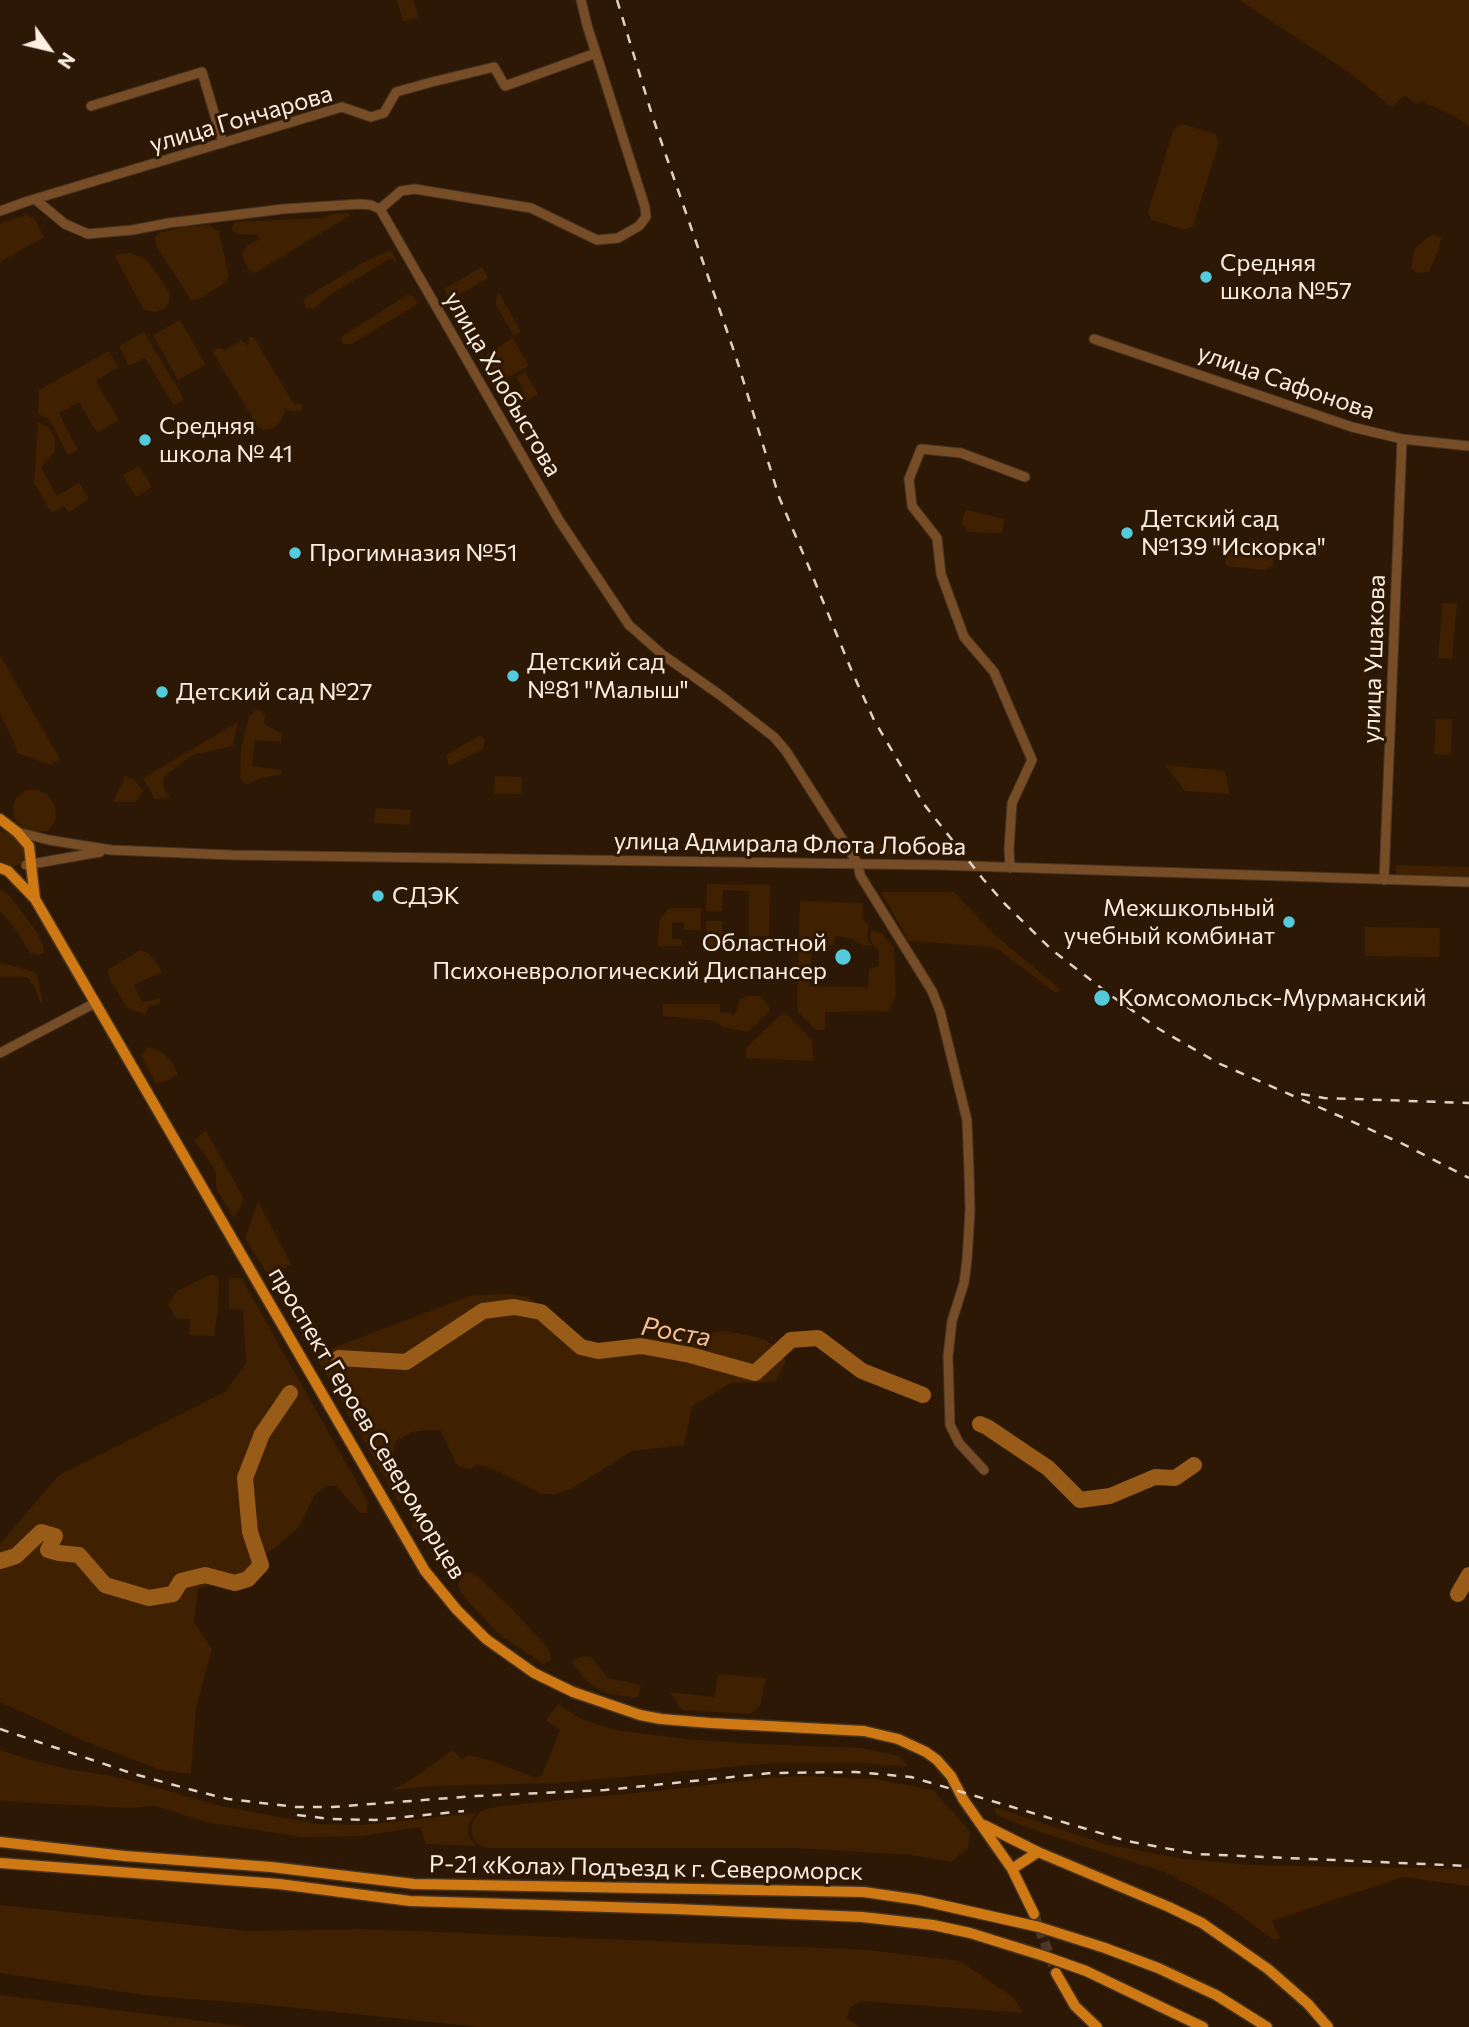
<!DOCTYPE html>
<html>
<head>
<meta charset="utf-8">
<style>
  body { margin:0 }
  #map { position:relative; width:1469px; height:2027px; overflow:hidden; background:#2d1805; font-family:Commissioner,sans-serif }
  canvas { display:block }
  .north { position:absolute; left:14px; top:14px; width:70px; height:70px; -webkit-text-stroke:5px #2d1805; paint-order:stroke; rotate:124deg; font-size:19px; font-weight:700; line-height:28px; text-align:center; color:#fdeee2 }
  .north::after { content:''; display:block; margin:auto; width:24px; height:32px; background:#fdeee2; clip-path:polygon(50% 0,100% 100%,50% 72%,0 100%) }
</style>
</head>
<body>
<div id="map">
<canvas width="1469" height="2027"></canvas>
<div class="north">N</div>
</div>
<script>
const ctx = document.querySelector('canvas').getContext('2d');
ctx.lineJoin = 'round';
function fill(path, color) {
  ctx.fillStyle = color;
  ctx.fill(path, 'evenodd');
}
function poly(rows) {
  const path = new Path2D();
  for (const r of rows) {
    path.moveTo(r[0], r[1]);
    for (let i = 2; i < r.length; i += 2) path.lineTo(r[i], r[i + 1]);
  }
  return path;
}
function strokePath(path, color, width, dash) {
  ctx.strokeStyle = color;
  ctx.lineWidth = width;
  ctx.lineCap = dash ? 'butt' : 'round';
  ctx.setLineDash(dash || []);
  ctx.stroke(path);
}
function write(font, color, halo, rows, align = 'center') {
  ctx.font = font + ' Commissioner,sans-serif';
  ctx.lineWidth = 6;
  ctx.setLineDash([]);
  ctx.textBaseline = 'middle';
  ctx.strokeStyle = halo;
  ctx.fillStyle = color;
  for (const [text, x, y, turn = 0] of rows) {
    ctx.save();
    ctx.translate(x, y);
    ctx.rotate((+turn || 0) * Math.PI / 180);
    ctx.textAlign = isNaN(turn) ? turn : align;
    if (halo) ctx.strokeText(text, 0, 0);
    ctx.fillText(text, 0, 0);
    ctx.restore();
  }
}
const green = poly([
  [397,0,413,0,419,18,403,22],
  [1239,0,1469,0,1469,126,1456,117,1422,101,1417,105,1405,95,1392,107,1364,84,1338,65],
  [1182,124,1215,134,1219,142,1193,226,1185,230,1152,220,1148,212,1174,128],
  [346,213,351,215,255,273,250,271,244,261,242,254,248,245,260,239,257,235,238,234,231,230,235,222,322,218,333,214],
  [26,215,34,218,44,237,0,262,0,223],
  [209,225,219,232,229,277,220,286,197,300,191,300,156,246,155,236,159,233,186,226],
  [1432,234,1441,237,1439,249,1429,272,1418,273,1411,269,1414,249],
  [390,250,397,261,396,262,392,259,389,259,327,297,317,307,311,309,306,308,303,301,308,296,363,263],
  [129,253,144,258,149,262,170,293,169,303,164,309,156,312,144,310,116,259,115,256,119,254],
  [482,267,488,278,450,300,444,289],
  [499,293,521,332,514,336,496,305,496,300],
  [407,295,412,296,417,301,416,305,352,344,343,344,341,338,344,335],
  [180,320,206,365,178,380,153,335],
  [144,332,184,399,174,405,145,358,129,366,119,346],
  [249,337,253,337,256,341,292,401,294,404,300,403,303,408,300,411,294,412,286,410,280,422,272,429,264,430,258,427,213,353,213,350,218,348,225,350,241,340,248,346],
  [513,338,529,366,502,381,499,380,485,357,488,353],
  [109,351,118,367,96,381,119,420,97,433,79,402,59,413,78,450,68,455,49,419,38,414,39,390],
  [525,372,538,394,518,406,512,397,524,390,516,377],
  [38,422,48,427,55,438,54,453,41,467,57,496,79,483,89,499,69,512,64,506,52,513,34,483],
  [139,466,152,487,136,497,123,475],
  [966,510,1005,519,1002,533,969,532,961,523],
  [1234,546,1268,549,1272,551,1274,566,1264,570,1227,566,1225,562,1227,549],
  [1443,603,1457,604,1452,659,1438,658],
  [0,655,60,759,51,765,17,753,16,747,0,714],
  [257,709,265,714,264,724,282,734,281,742,255,740,252,766,281,770,282,774,264,777,245,785,240,778,241,749,249,717],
  [1436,719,1452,719,1451,755,1434,754],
  [238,722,233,746,192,755,164,777,163,786,170,798,155,799,143,778],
  [481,735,485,741,483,749,449,766,446,755],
  [1165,765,1225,771,1230,794,1185,791],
  [125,776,135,780,143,791,136,802,113,802],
  [495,776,522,777,521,794,494,794],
  [34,789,47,794,55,805,56,819,52,826,47,831,31,832,24,829,14,818,13,805,16,798,26,790],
  [376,808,411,810,410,825,374,823],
  [3,831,14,835,25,848,25,855,22,862,16,866,8,866,0,862,0,832],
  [887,843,902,845,912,855,866,854,861,844],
  [1396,865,1469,867,1469,877,1396,876],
  [707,884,770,885,769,936,749,936,749,891,723,890,722,911,706,911],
  [0,889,9,895,37,932,43,945,44,953,38,955,30,953,13,926,0,911],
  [881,892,954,892,996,936,1061,990,1056,993,999,950,991,947,909,941],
  [800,901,863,903,862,918,869,925,867,938,872,946,862,945,851,938,835,936,834,945,812,945,809,986,868,987,869,969,879,966,879,951,873,945,870,937,871,930,881,933,894,947,896,997,888,1011,825,1012,825,1030,816,1030,798,1012,797,999],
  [669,908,701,908,701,930,684,930,684,922,672,923,672,939,682,940,682,946,658,946,659,921],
  [706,921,722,921,722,947,706,947],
  [1365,927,1440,928,1439,957,1365,956],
  [141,950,149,953,162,972,134,985,142,1002,160,999,160,1003,148,1007,146,1015,127,1008,110,979,107,970],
  [0,963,33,971,37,976,43,1003,40,1002,34,986,27,977,0,977],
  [749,996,760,996,767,1003,770,1010,748,1032,723,1027,715,1021,663,1016,663,1004,720,1004,720,1013,730,1013,734,1016,740,1000],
  [784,1012,812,1040,814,1061,746,1058,746,1048],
  [149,1047,159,1050,171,1060,178,1074,170,1079,156,1084,141,1055],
  [206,1131,244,1199,234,1218,216,1188,216,1171,194,1140],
  [258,1201,291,1264,269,1277,245,1238],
  [209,1275,214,1275,219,1280,218,1309,214,1336,189,1335,190,1319,176,1318,168,1305,177,1291],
  [232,1278,239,1278,243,1281,367,1500,367,1513,360,1513,336,1486,326,1486,314,1496,300,1526,275,1548,264,1555,249,1572,236,1578,198,1589,194,1622,212,1649,196,1708,191,1774,161,1770,87,1742,0,1702,0,1544,58,1476,225,1392,246,1363,243,1310,229,1309,229,1281],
  [509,1294,529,1297,584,1345,726,1331,764,1339,777,1347,786,1361,775,1382,731,1383,692,1406,684,1445,632,1451,573,1488,556,1494,541,1494,498,1471,483,1466,476,1465,471,1469,460,1467,456,1463,441,1431,430,1430,412,1432,396,1441,393,1452,397,1469,407,1491,409,1501,398,1501,315,1355,472,1295],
  [425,1518,447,1540,453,1554,449,1560,435,1552,411,1523],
  [464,1573,472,1573,479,1577,514,1611,549,1649,551,1660,543,1664,500,1635,471,1605,461,1592,458,1584],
  [582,1656,591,1657,608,1678,641,1685,638,1698,609,1694,595,1687,584,1678,572,1662],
  [718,1674,766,1678,760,1705,751,1714,682,1710,670,1692,714,1697],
  [558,1704,581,1719,615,1730,686,1739,758,1744,861,1748,900,1756,908,1767,861,1763,773,1763,559,1783,436,1786,392,1790,409,1781,453,1750,461,1759,470,1755,492,1761,536,1778,542,1775,560,1730,546,1720],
  [0,1750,30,1760,68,1769,122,1778,221,1806,317,1824,362,1825,476,1813,468,1825,469,1837,476,1846,426,1844,420,1827,362,1836,302,1837,206,1822,156,1806,129,1808,0,1801],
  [807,1776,875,1779,933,1790,970,1831,968,1848,951,1862,912,1855,795,1848,486,1848,476,1843,472,1835,471,1826,480,1811,500,1806,665,1790,766,1778],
  [994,1807,1105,1844,1183,1859,1249,1865,1469,1869,1469,1886,1403,1877,1272,1921,1280,1939,1273,1939,1220,1901,1165,1872,1043,1833,996,1815],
  [0,1905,248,1931,364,1929,868,1950,960,1961,1013,1997,1023,2013,861,2001,850,2008,847,2018,860,2027,479,2027,258,2004,150,1996,0,1973],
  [0,1995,248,2027,0,2027]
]);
const river = poly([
  [339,1358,406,1362,483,1311,514,1307,541,1312,581,1347,598,1351,641,1346,690,1355,755,1373,791,1340,818,1338,862,1371,923,1395],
  [980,1424,987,1427,1048,1468,1080,1500,1110,1496,1155,1477,1175,1478,1194,1465],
  [0,1561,16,1556,41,1532,55,1536,48,1550,59,1553,79,1555,105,1585,149,1598,173,1594,181,1581,205,1575,235,1583,248,1579,261,1565,250,1532,245,1478,262,1434,290,1393],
  [1458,1594,1469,1575]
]);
const majorTunnel = poly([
  [1034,1914,1056,1973]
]);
const minor = poly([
  [91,106,202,72,223,143],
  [36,200,65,224,88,234,132,230,169,223,283,209,359,204,371,205,380,209,559,520,629,625,663,655,720,695,774,737,786,751,858,864,860,875,932,991,940,1011,967,1120,969,1171,970,1211,967,1260,964,1283,952,1321,948,1356,950,1425,959,1443,984,1470],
  [380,209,401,191,415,189,531,208,597,240,618,238,639,226,646,217,645,207,587,25,581,0],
  [0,211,28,201,342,107,371,117,384,113,396,92,432,82,494,67,505,86,596,53],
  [1094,339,1352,427,1402,439,1469,446],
  [17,832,49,840,111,850,232,855,937,865,1469,882],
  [26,865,100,852],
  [1010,868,1009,850,1012,803,1032,760,994,672,964,637,941,574,937,538,912,506,909,479,921,449,961,453,1025,477],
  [1384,880,1402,439],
  [0,1053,95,1003]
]);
const major = poly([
  [0,819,17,832,29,846,35,899],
  [0,868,8,871,35,899,425,1571,457,1610,486,1639,534,1673,573,1692,640,1715,661,1719,710,1723,864,1731,898,1739,926,1752,937,1760,951,1776,963,1799,1012,1869,1034,1914],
  [984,1825,1038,1852,1169,1907,1202,1923,1268,1969,1308,2004,1328,2027],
  [0,1842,125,1856,271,1867,414,1884,864,1892,919,1900,1039,1927,1105,1948,1158,1968,1216,1995,1267,2027],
  [0,1863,279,1884,410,1901,675,1909,862,1917,933,1925,970,1933,1044,1956,1086,1971,1203,2027],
  [1012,1869,1038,1852],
  [1056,1973,1075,2006,1097,2027]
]);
const rail = poly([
  [617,0,653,118,736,357,779,497,808,565,853,674,874,720,923,803,983,879,1005,904,1052,950,1113,997,1159,1029,1218,1063,1401,1143,1469,1178],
  [1301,1094,1324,1098,1469,1103],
  [0,1729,134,1774,196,1791,228,1799,296,1807,332,1807,476,1796,605,1790,771,1773,856,1772,911,1777,1127,1841,1197,1854,1469,1866],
  [297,1815,331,1819,375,1820,464,1811]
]);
const markers = [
  [1206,277,7,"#54cadd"],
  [145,440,7,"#54cadd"],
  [1127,533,7,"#54cadd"],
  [295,553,7,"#54cadd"],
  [513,676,7,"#54cadd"],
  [162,692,7,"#54cadd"],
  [378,896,7,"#54cadd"],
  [1289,922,7,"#54cadd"],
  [843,957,9,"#54cadd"],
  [1102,998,9,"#54cadd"]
];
const streetNames = [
  ["улица Гончарова",241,119,-16],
  ["улица Сафонова",1286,382,19],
  ["улица Хлобыстова",503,384,60],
  ["улица Ушакова",1374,659,-88],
  ["улица Адмирала Флота Лобова",790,844,1],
  ["проспект Героев Североморцев",367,1423,59],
  ["Р-21 «Кола» Подъезд к г. Североморск",646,1868,1]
];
const poiNames = [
  ["Средняя",1220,263],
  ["школа №57",1220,291],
  ["Средняя",159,426],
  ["школа № 41",159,454],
  ["Детский сад",1141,519],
  ["№139 \"Искорка\"",1141,547],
  ["Прогимназия №51",309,553],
  ["Детский сад",527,662],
  ["№81 \"Малыш\"",527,690],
  ["Детский сад №27",176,692],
  ["СДЭК",392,896],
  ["Межшкольный",1275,908,"right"],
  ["учебный комбинат",1275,936,"right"],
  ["Областной",827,943,"right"],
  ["Психоневрологический Диспансер",827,971,"right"],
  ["Комсомольск-Мурманский",1118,998]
];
const waterNames = [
  ["Роста",676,1332,10]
];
fill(green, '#3f2000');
strokePath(river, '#985b18', 16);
strokePath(majorTunnel, '#4c3826', 10, [10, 5]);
strokePath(minor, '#463220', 11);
strokePath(major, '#463220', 13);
strokePath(minor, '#764d26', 9);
strokePath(major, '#ce7914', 10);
strokePath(rail, '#e1d1c4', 2.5, [9, 9]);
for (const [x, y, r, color] of markers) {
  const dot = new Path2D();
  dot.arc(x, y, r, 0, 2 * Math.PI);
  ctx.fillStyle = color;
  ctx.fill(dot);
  strokePath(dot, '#2d1805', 2.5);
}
write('24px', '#fdeee2', '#2d1805', streetNames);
write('24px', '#fdeee2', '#2d1805', poiNames, 'left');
write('italic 26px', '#f4bf92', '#2d1805', waterNames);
</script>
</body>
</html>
